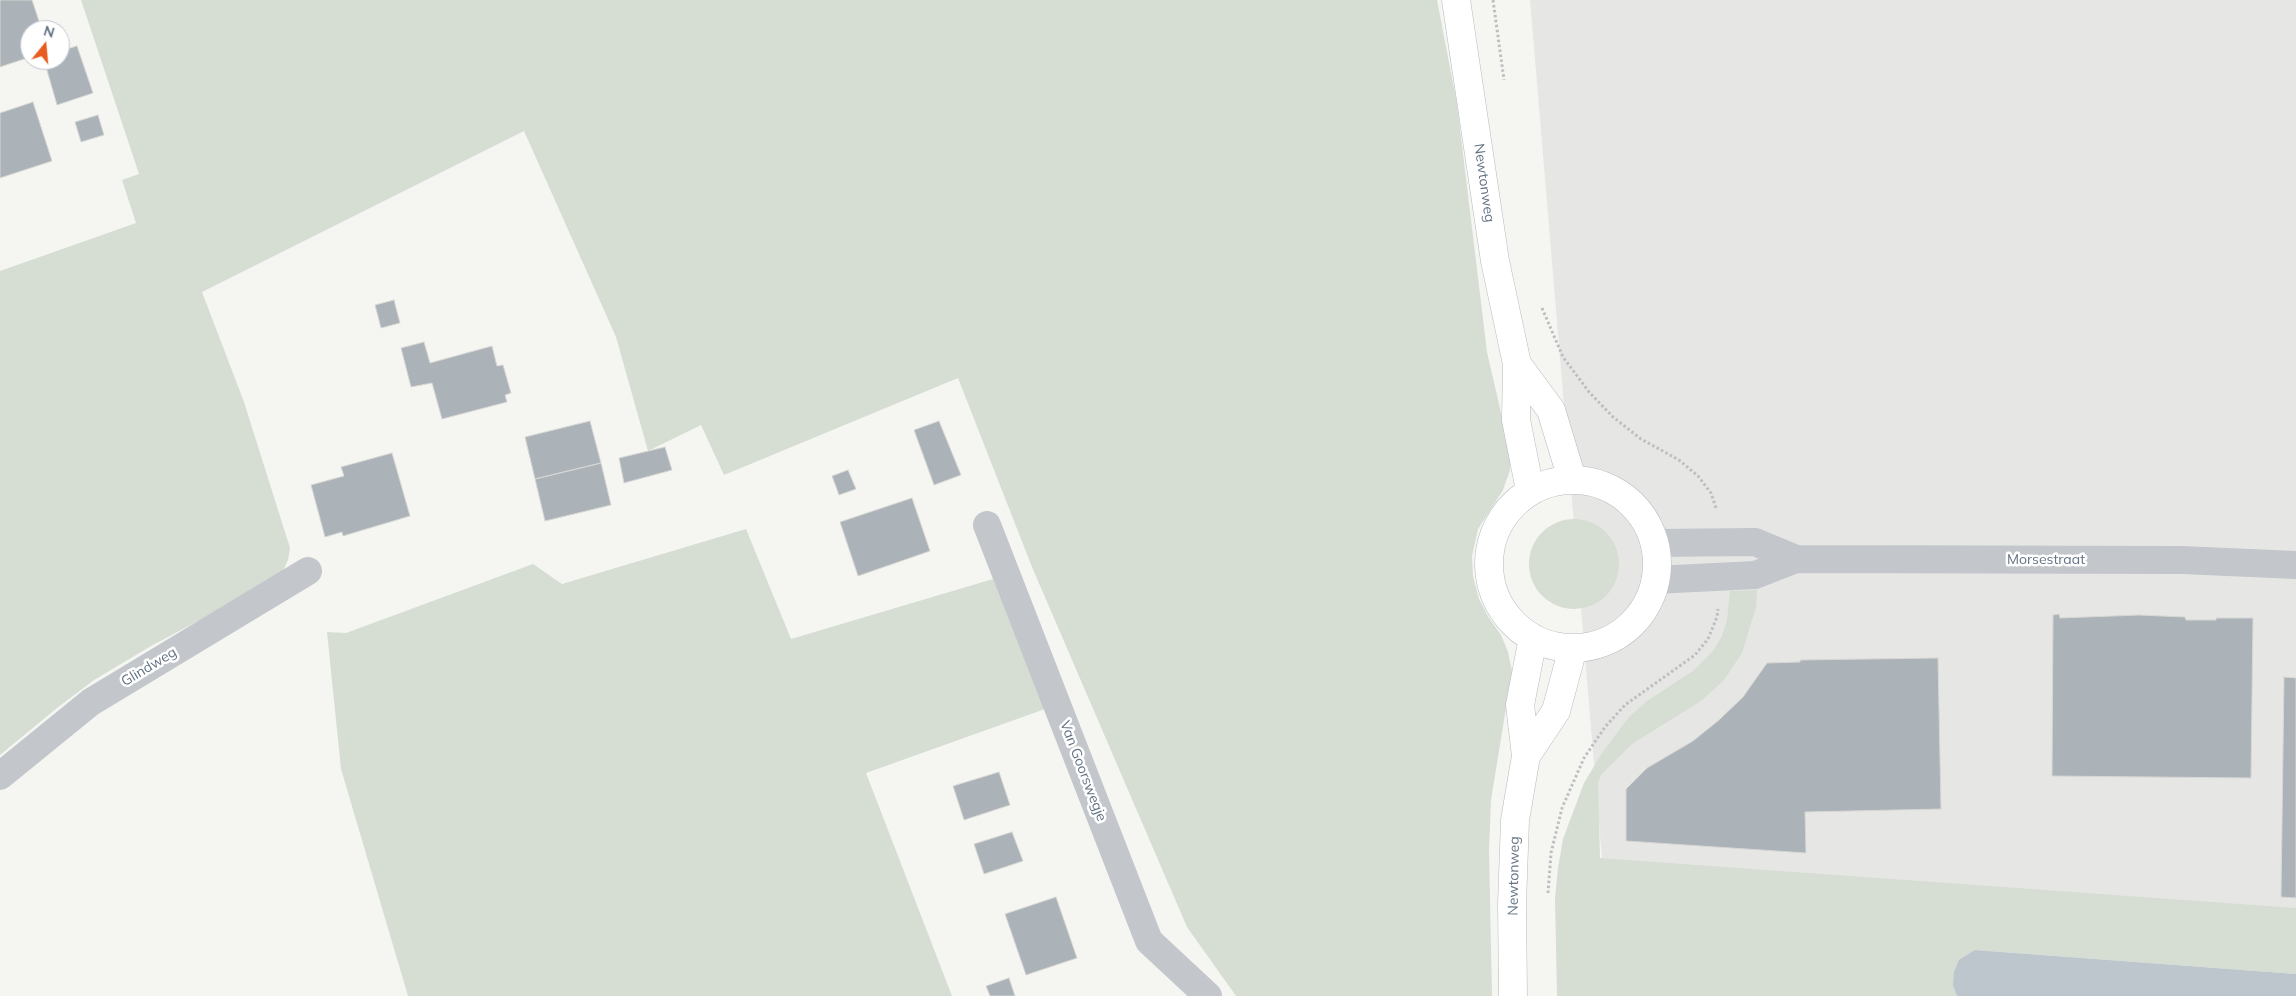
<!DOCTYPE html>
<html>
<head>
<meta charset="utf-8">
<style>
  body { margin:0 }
  #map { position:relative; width:2296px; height:996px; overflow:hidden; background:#f5f6f2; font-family:Mulish,sans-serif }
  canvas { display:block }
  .north { position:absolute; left:20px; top:20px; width:50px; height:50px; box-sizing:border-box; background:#fff; border:1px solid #c1c7ce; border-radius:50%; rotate:17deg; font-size:14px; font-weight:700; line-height:20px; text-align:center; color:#637384 }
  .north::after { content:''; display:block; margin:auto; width:18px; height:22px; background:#e85c1f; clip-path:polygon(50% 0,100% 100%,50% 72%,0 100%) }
</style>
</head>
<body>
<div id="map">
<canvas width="2296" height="996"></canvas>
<div class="north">N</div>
</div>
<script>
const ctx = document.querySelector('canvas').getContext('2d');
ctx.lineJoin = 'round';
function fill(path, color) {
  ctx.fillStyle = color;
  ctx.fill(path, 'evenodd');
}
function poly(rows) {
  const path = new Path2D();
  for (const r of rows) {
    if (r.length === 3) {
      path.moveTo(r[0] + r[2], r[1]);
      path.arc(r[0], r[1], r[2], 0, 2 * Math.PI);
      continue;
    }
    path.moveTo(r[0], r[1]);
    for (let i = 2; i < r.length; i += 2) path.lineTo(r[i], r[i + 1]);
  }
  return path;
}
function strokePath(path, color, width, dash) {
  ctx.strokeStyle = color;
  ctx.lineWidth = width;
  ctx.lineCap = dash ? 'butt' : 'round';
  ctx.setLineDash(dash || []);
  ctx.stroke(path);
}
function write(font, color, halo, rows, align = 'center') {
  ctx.font = font + ' Mulish,sans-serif';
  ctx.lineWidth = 5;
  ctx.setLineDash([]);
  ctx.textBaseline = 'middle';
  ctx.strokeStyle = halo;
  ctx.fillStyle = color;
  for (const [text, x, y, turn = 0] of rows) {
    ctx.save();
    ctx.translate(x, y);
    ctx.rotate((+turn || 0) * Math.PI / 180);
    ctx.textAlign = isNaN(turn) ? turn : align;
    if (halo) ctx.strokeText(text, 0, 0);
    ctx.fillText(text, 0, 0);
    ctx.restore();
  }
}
const built = poly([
  [1530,0,2296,0,2296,917,1603,871]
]);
const green = poly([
  [81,0,1437,0,1457,104,1487,352,1510,452,1510,470,1503,490,1478,529,1472,556,1473,576,1479,599,1489,618,1501,635,1508,652,1512,671,1491,800,1489,850,1492,996,1236,996,1187,927,1032,567,958,378,724,475,701,425,648,451,616,337,524,131,202,292,244,402,290,548,288,560,282,573,247,595,151,646,94,680,57,708,0,755,0,271,136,223,122,180,139,174],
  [1574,564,45],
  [746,529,791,639,993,579,1045,709,866,773,952,996,408,996,341,769,327,632,346,633,533,564,562,584],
  [1757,590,1756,607,1742,653,1724,680,1701,701,1632,744,1601,775,1598,783,1600,858,2296,908,2296,974,1975,950,1953,986,1957,996,1557,996,1555,898,1558,868,1563,839,1584,783,1602,753,1629,717,1647,701,1693,671,1713,651,1722,636,1727,620,1730,591]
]);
const water = poly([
  [1975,950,2296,974,2296,996,1957,996,1953,986,1954,972,1959,960]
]);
const building = poly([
  [0,0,32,0,42,30,30,30,30,57,0,67,0,0],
  [77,46,93,93,57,105,44,60,60,60,60,51,77,46],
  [33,102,52,161,0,178,0,113,33,102],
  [98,115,104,135,81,142,75,122,98,115],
  [394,300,400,323,381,328,375,305,394,300],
  [424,342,430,363,492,346,497,366,503,365,511,393,505,395,507,402,442,419,432,383,411,387,401,348,424,342],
  [590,421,601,463,535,479,525,437,590,421],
  [939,421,961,475,934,485,914,430,939,421],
  [665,447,672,470,624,483,619,458,665,447],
  [392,453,410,516,343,536,342,532,325,537,311,485,344,476,341,467,392,453],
  [601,463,611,505,545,521,535,479,601,463],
  [848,470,856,489,839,495,832,476,848,470],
  [912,498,930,551,858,576,840,522,912,498],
  [2059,614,2060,618,2139,615,2185,617,2186,620,2216,620,2216,618,2253,618,2251,778,2052,776,2053,615,2059,614],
  [1938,658,1941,809,1805,812,1806,853,1626,841,1626,789,1647,768,1693,741,1719,720,1743,697,1767,663,1800,662,1800,660,1938,658],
  [2284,677,2296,678,2296,898,2281,897,2284,677],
  [999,772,1010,805,964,820,953,786,999,772],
  [1012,832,1023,861,984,874,974,844,1012,832],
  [1056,897,1077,958,1026,975,1005,914,1056,897],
  [1009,978,1015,996,990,996,986,986,1009,978]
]);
const path = poly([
  [1493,0,1504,80],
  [1542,308,1563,357,1589,392,1613,417,1641,439,1679,460,1698,476,1711,493,1716,508],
  [1548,893,1551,853,1562,808,1584,758,1605,727,1625,705,1695,655,1708,639,1717,617,1718,609]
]);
const minor = poly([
  [987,525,1149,941,1208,996],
  [1654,543,1755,542,1796,559],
  [1655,580,1755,575,1796,559,2182,560,2296,565],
  [0,776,91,702,308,571]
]);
const major = poly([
  [1456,0,1495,261,1517,364,1516,420,1530,490],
  [1517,364,1551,410,1572,479],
  [1573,564,84],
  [1526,756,1556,711,1573,648],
  [1513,996,1512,904,1515,820,1526,756,1520,705,1533,638]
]);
const streetNames = [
  ["Newtonweg",1484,183,82],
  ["Morsestraat",2046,560],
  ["Glindweg",149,667,-31],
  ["Van Goorswegje",1083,771,69],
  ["Newtonweg",1514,876,-89]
];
fill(built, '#e6e7e5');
fill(green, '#d6ddd3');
fill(water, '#bcc6cc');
fill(building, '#abb2b8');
strokePath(building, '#d7d7d4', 1);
strokePath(major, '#b6babe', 29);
strokePath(path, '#bcbfc1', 3, [2.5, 2.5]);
strokePath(minor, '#c3c6ca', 28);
strokePath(major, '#fff', 28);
write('14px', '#637384', '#fff', streetNames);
</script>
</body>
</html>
